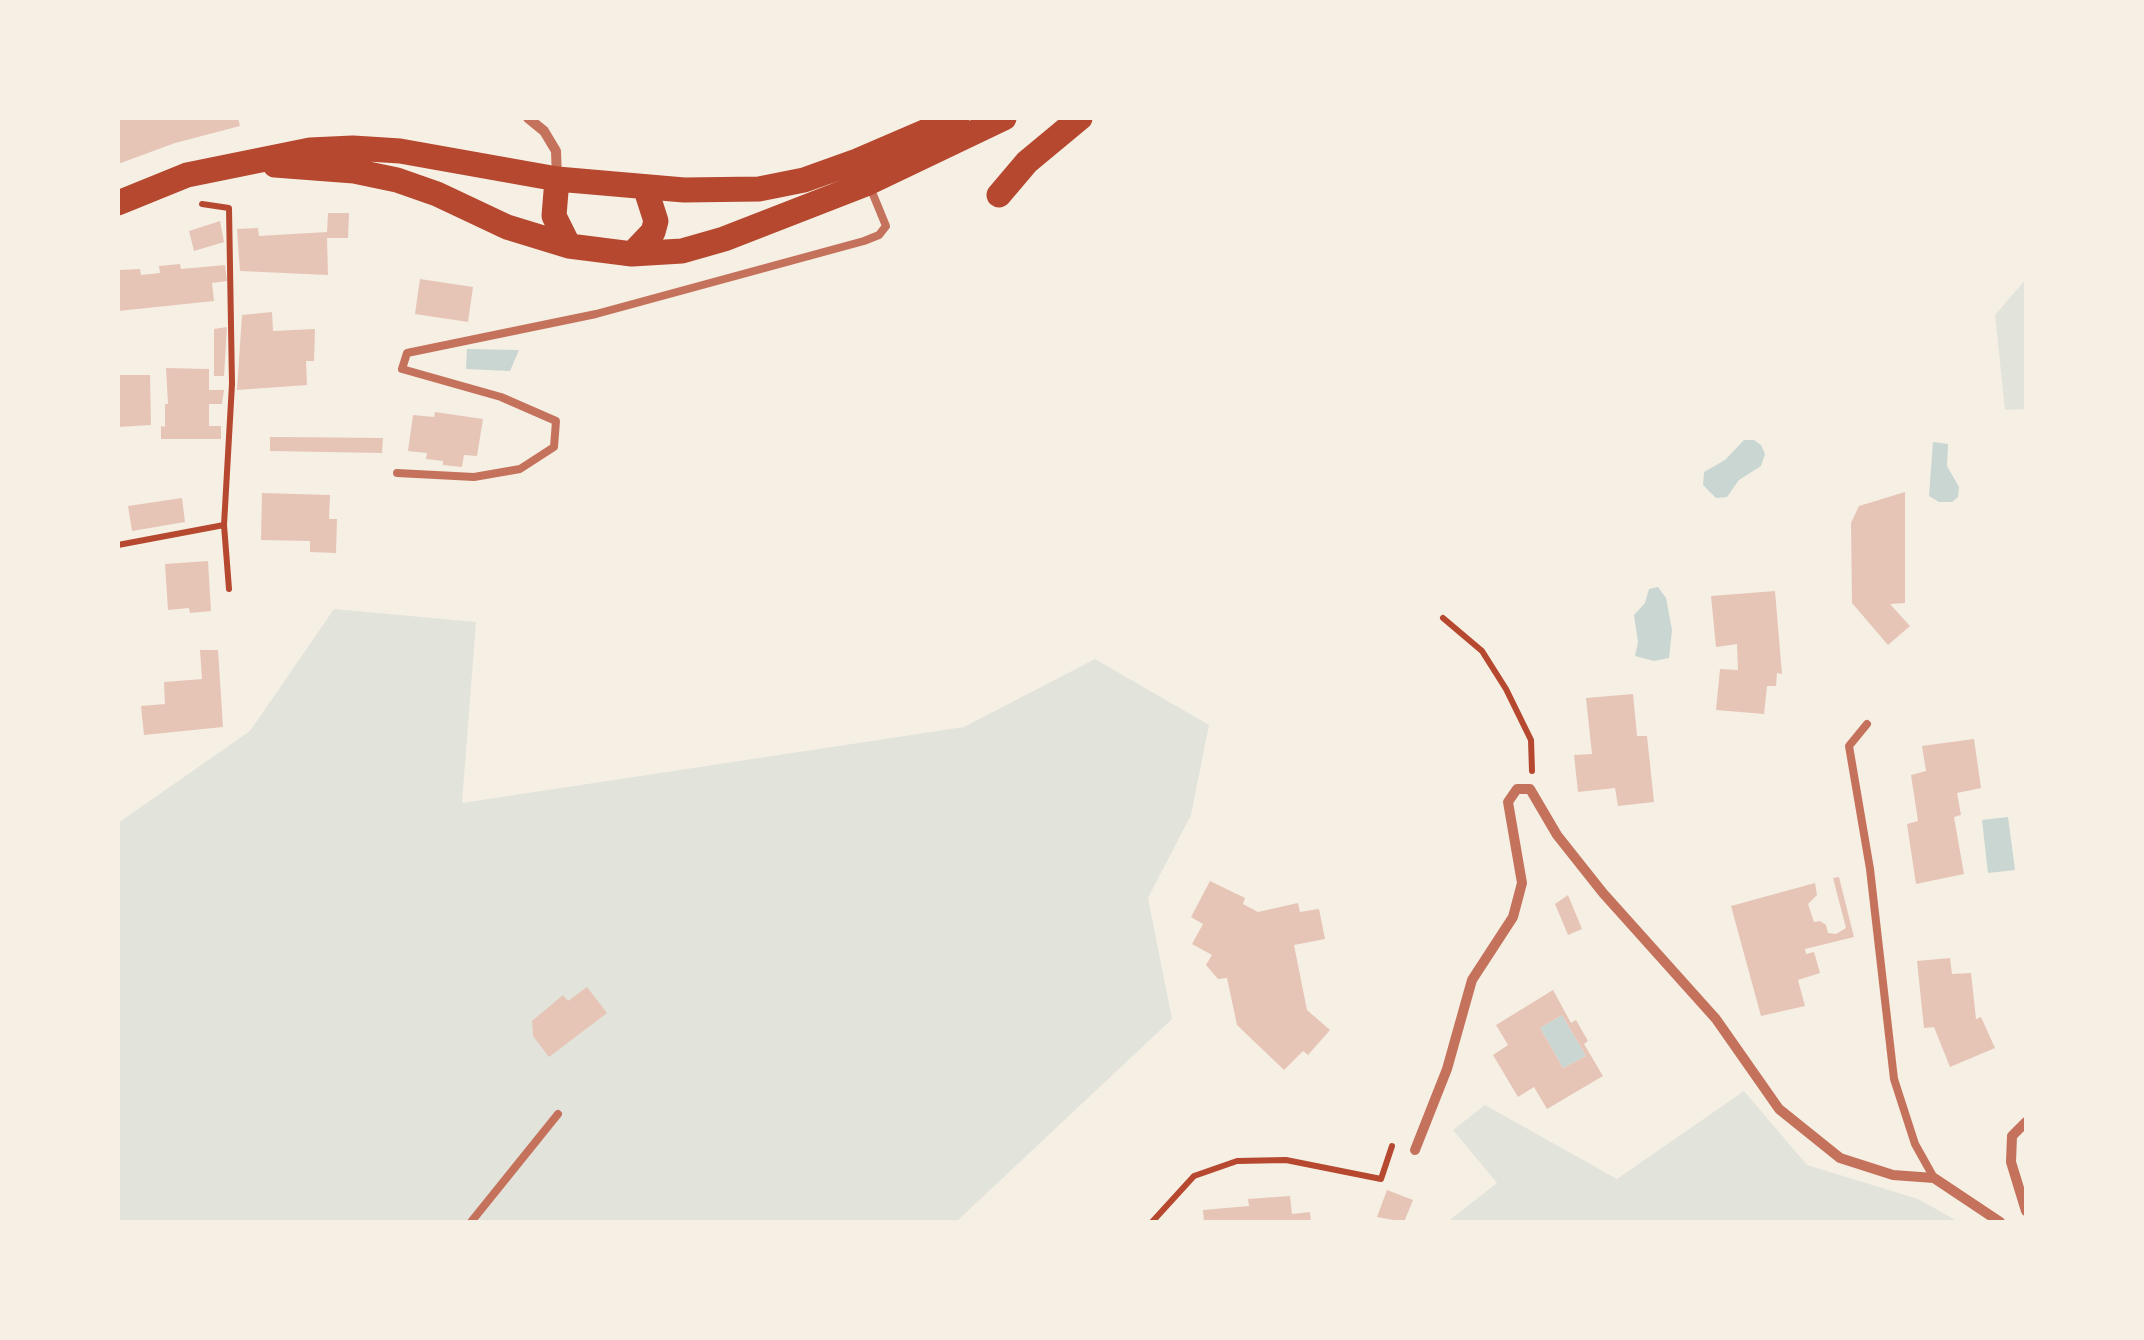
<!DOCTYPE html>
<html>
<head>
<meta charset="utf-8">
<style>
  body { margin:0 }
  #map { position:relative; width:2144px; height:1340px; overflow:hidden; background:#f6efe4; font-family:Overpass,sans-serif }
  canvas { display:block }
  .frame { position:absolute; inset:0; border:120px solid #f6efe4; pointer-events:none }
</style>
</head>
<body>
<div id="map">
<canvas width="2144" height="1340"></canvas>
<div class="frame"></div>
</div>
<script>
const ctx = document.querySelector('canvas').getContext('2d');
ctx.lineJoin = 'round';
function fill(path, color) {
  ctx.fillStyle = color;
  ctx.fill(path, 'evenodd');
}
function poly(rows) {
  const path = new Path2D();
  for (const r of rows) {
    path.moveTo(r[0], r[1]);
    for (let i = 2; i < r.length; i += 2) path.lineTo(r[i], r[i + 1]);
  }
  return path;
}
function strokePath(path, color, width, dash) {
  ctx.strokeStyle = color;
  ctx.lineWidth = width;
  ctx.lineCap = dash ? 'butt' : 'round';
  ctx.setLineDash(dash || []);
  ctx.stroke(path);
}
const green = poly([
  [2026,279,2026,409,2005,410,1995,315],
  [334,609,476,622,462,803,964,727,1095,659,1209,725,1191,815,1148,898,1172,1019,956,1222,118,1222,118,823,250,731],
  [1744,1091,1807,1165,1918,1199,1959,1222,1447,1222,1497,1183,1453,1130,1485,1105,1617,1179]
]);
const water = poly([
  [467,349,519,350,510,371,466,369],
  [1744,440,1754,440,1761,445,1765,454,1761,466,1739,480,1727,497,1716,498,1703,485,1704,472,1725,460],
  [1933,442,1948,444,1947,466,1959,487,1958,497,1952,502,1939,502,1929,496],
  [1658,587,1666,598,1672,630,1669,658,1654,661,1635,656,1638,642,1634,615,1645,603,1649,589],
  [2008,817,2015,870,1988,873,1982,820],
  [1562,1015,1586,1056,1563,1068,1540,1028]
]);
const building = poly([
  [118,118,238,118,240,126,175,143,118,164],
  [328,213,349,213,348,238,327,238,328,275,240,271,237,229,258,228,259,236,327,232],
  [220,221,224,242,194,251,189,231],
  [180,264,181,269,225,265,227,281,212,283,214,301,118,311,119,270,140,269,141,275,160,273,159,266],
  [420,279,473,287,468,322,415,314],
  [272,312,273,331,315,329,314,361,306,361,307,385,237,390,242,315],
  [227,327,224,376,214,376,214,329],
  [166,368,209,369,209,390,224,390,222,404,209,404,209,426,221,426,221,439,161,439,161,426,165,427,165,404,168,404],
  [118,375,150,375,151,425,118,427],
  [435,412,483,419,477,456,464,455,462,467,443,465,443,461,426,459,427,453,408,451,413,415,434,417],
  [270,437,281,437,383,438,382,453,270,451],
  [1905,492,1905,603,1890,604,1910,626,1888,645,1852,603,1851,523,1859,506],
  [262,493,330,495,329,519,337,519,336,553,310,552,310,541,261,540],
  [182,498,185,522,132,531,128,506],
  [208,561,211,611,190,613,189,608,168,610,165,564],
  [1775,591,1782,674,1777,673,1776,686,1767,686,1764,714,1716,710,1720,669,1738,670,1737,644,1716,647,1711,596],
  [200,650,218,650,223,727,144,735,141,706,165,704,164,682,202,679],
  [1633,694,1637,736,1647,736,1654,802,1618,806,1615,788,1578,792,1574,755,1592,754,1586,698],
  [1974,739,1981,788,1957,793,1961,815,1954,817,1964,874,1916,884,1907,824,1918,821,1911,775,1926,771,1922,746],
  [1839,877,1854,937,1805,949,1806,954,1814,952,1820,973,1798,980,1805,1006,1761,1016,1731,906,1815,883,1817,895,1808,904,1814,922,1820,921,1826,925,1828,933,1836,934,1846,928,1833,878],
  [1210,881,1245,898,1243,904,1258,912,1298,903,1300,912,1319,909,1325,939,1294,945,1307,1010,1330,1030,1308,1055,1303,1051,1284,1070,1237,1025,1227,978,1218,979,1206,965,1212,955,1192,944,1203,924,1191,917],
  [1568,895,1582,929,1568,935,1555,904],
  [1950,958,1952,974,1971,973,1976,1019,1981,1017,1995,1048,1950,1067,1934,1027,1924,1028,1917,961],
  [587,987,607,1013,549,1057,533,1036,532,1021,563,995,568,1001],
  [1553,990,1571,1023,1576,1020,1588,1041,1584,1044,1603,1076,1547,1109,1534,1087,1518,1097,1493,1055,1508,1045,1496,1025],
  [1562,1015,1586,1056,1563,1068,1540,1028],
  [1387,1190,1413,1200,1404,1222,1377,1217],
  [1290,1196,1292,1214,1310,1212,1311,1222,1204,1222,1203,1210,1249,1206,1248,1199]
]);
const path = poly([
  [202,204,229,208,232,384,224,525,229,589],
  [118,545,224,525],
  [1443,618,1482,651,1506,689,1531,740,1532,771],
  [1152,1222,1194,1176,1237,1161,1286,1160,1381,1179,1392,1146]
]);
const service = poly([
  [397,473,474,477,520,469,554,447,556,421,501,397,402,369,407,353,596,314,864,241,879,235,886,226,870,187],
  [1867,724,1849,746,1870,869,1894,1079,1915,1144,1934,1178],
  [471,1222,558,1114]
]);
const minor = poly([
  [528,118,544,131,556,151,557,179],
  [2026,1122,2012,1136,2011,1162,2026,1211],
  [1415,1150,1447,1069,1472,980,1513,917,1522,883,1508,802,1517,789,1530,789,1557,835,1603,893,1716,1019,1779,1109,1840,1158,1893,1175,1934,1178,2000,1222]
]);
const primary = poly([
  [275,165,354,171,397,180,437,194,507,227,569,246,632,254,682,251,724,239,868,183,1004,118],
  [557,179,554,216,569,246],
  [999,195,1027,162,1080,118],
  [118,203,187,175,310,150,353,148,400,151,557,179,684,190,759,189,804,180,857,161,957,118],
  [632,254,653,232,656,221,645,187]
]);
fill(green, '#e2e4dc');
fill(water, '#c9d6d2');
fill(building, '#e6c5b7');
strokePath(path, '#b5482f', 6);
strokePath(service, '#c5725c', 8);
strokePath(minor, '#c5725c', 10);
strokePath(primary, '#b5482f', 25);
</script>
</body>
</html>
